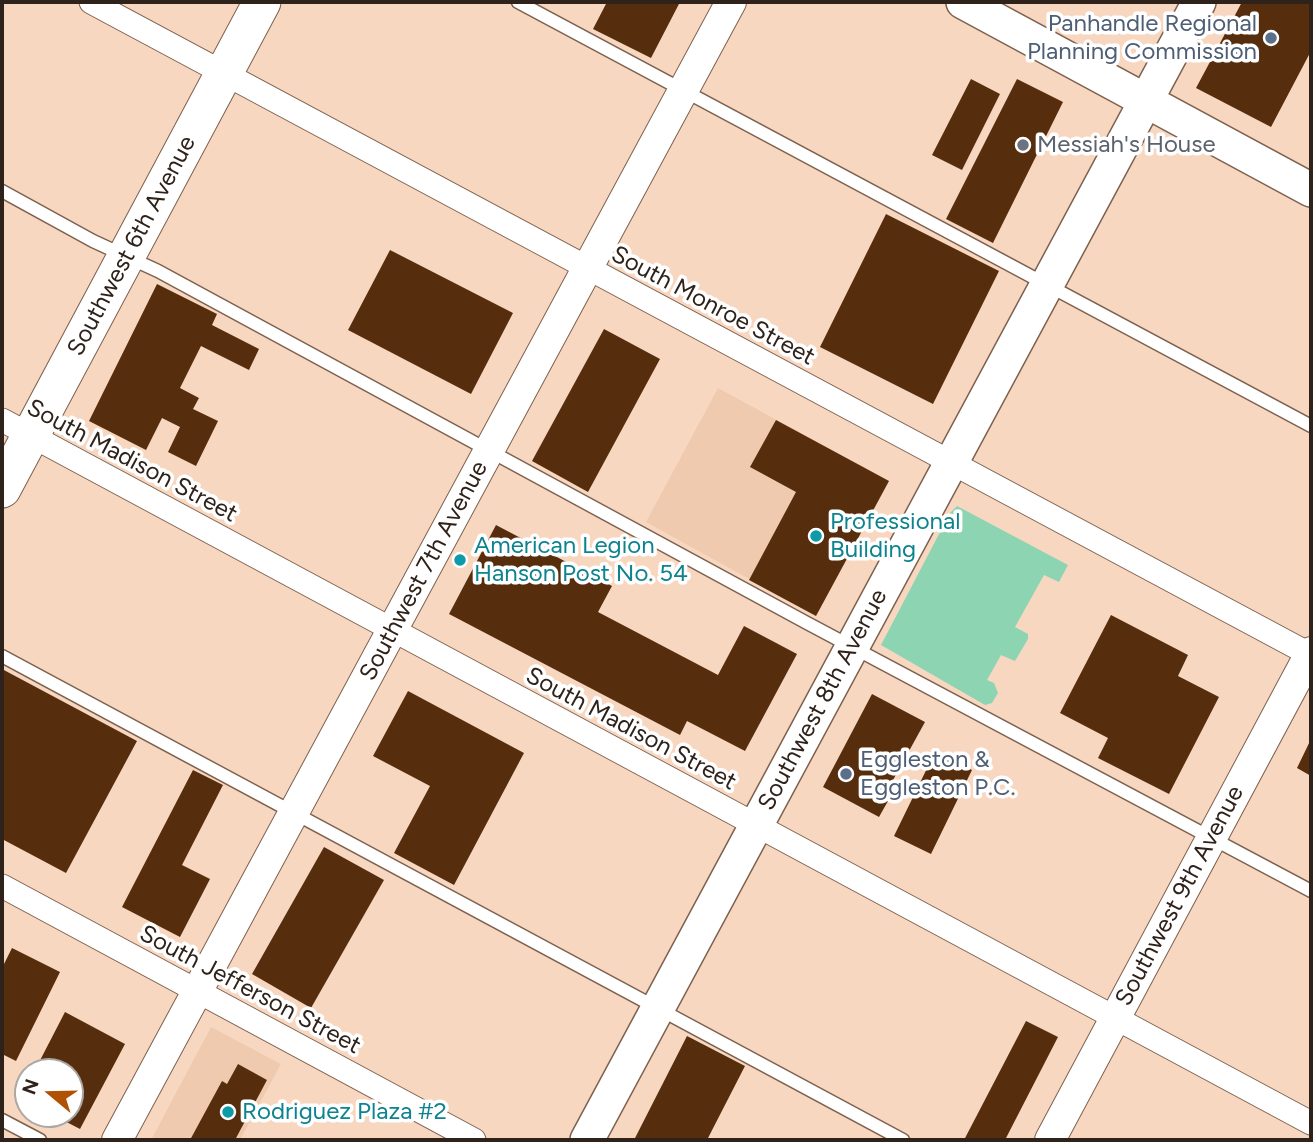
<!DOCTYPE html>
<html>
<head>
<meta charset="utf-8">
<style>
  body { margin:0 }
  #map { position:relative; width:1313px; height:1142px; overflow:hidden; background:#f8d7c1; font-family:Figtree,sans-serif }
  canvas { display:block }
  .frame { position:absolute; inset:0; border:4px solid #2e221a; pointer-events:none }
  .north { position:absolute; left:14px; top:1058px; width:70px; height:70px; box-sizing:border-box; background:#fff; border:2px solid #aba7a3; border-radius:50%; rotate:289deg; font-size:19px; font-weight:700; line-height:28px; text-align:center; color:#2e221a }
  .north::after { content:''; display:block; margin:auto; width:24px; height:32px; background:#b05104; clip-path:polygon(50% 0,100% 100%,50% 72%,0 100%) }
</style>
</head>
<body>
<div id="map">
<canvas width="1313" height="1142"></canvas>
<div class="frame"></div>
<div class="north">N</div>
</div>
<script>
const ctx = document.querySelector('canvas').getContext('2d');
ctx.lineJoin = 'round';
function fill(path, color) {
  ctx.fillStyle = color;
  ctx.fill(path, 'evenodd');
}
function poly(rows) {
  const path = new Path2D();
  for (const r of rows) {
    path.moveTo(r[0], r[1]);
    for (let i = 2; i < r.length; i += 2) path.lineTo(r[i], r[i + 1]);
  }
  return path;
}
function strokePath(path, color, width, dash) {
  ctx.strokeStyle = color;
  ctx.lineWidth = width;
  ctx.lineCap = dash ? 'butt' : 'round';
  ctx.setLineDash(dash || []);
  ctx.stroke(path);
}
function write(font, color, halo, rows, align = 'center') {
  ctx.font = font + ' Figtree,sans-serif';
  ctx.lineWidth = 7;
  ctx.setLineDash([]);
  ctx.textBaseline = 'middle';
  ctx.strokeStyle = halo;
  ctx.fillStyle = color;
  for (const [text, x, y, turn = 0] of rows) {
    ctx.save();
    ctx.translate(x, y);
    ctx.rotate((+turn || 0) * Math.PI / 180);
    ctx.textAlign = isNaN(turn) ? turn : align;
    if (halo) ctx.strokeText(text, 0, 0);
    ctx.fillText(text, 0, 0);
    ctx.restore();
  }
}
const built = poly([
  [718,388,889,481,816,616,646,522],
  [211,1027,281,1064,240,1140,151,1140]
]);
const green = poly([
  [957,506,1068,565,1059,582,1044,575,1015,627,1028,634,1028,639,1015,661,1001,655,987,680,994,683,998,693,992,703,985,705,881,645,950,513]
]);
const building = poly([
  [607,2,680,2,651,58,593,29],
  [1242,2,1311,2,1311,51,1271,127,1196,88],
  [971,79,1000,94,962,170,932,155],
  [1017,79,1063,102,993,243,946,219],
  [886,214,999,271,933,404,820,347],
  [390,250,513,313,471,394,348,330],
  [157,284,217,314,212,325,259,349,249,370,201,346,180,388,199,398,193,409,218,421,196,466,168,452,180,427,162,418,146,450,89,421],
  [604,329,660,359,588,492,532,461],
  [776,420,889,481,816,616,749,580,796,492,750,467],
  [496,525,612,586,598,612,718,675,744,626,797,654,745,751,687,721,680,735,449,614],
  [1111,615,1188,655,1178,676,1219,697,1169,794,1098,758,1108,738,1060,713],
  [2,669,137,741,66,873,2,839],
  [408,691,524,753,454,885,394,853,430,786,373,756],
  [872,694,925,722,887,791,892,794,879,817,823,787],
  [1311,739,1311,776,1297,768],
  [935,752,972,770,931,854,894,836],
  [193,770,223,785,182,865,210,879,180,937,122,907],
  [324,847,384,880,311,1008,252,974],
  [12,948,60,972,16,1061,2,1054,2,968],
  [65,1012,125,1044,80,1129,51,1114,70,1114,70,1072,34,1072],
  [1026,1021,1058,1037,1005,1140,964,1140],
  [687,1036,745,1066,707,1140,634,1140],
  [238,1064,267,1080,235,1140,190,1140,222,1081,227,1084],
  [28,1083,28,1102,20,1098]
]);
const service = poly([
  [518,2,1311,426],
  [2,191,93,241,158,271,807,623,1311,891],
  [2,656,903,1140],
  [2,1120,40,1140]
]);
const minor = poly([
  [91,2,1311,655],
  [2,420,1311,1123],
  [2,886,474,1140]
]);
const tertiary = poly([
  [117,1140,731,2],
  [1050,1140,1311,652]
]);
const secondary = poly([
  [963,2,1311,190],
  [587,1140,1199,2]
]);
const primary = poly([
  [2,489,262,2]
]);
const markers = [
  [1271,38,7,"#5c6f8a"],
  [1023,145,7,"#6b7280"],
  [816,536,7,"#0f9aa8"],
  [460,560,7,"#0f9aa8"],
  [846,774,7,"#5c6f8a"],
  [228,1112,7,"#0f9aa8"]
];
const serviceNames = [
  ["Panhandle Regional",1257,24],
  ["Planning Commission",1257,52],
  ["Eggleston &",860,760,"left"],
  ["Eggleston P.C.",860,788,"left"]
];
const worshipNames = [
  ["Messiah's House",1037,145]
];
const streetNames = [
  ["Southwest 6th Avenue",132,246,-62],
  ["South Monroe Street",713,306,28],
  ["South Madison Street",132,461,28],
  ["Southwest 7th Avenue",424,571,-62],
  ["Southwest 8th Avenue",823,700,-62],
  ["South Madison Street",631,729,28],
  ["Southwest 9th Avenue",1180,896,-62],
  ["South Jefferson Street",250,990,28]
];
const cultureNames = [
  ["Professional",830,522],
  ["Building",830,550],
  ["American Legion",474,546],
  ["Hanson Post No. 54",474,574],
  ["Rodriguez Plaza #2",242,1112]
];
fill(built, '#f0caaf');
fill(green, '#8cd4b2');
fill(building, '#572e0d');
strokePath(service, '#7d614e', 15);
strokePath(minor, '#7d614e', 25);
strokePath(tertiary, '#7d614e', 32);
strokePath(secondary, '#7d614e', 36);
strokePath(primary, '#7d614e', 39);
strokePath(service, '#fff', 12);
strokePath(minor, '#fff', 23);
strokePath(tertiary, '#fff', 30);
strokePath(secondary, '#fff', 33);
strokePath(primary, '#fff', 37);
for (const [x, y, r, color] of markers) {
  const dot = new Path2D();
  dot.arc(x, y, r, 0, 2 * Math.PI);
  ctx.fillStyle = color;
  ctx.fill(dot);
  strokePath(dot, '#fff', 2.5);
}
write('24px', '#4e5e75', '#fff', serviceNames, 'right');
write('24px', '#5b616d', '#fff', worshipNames, 'left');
write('24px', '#2e221a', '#fff', streetNames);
write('24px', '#0d838f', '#fff', cultureNames, 'left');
</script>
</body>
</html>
